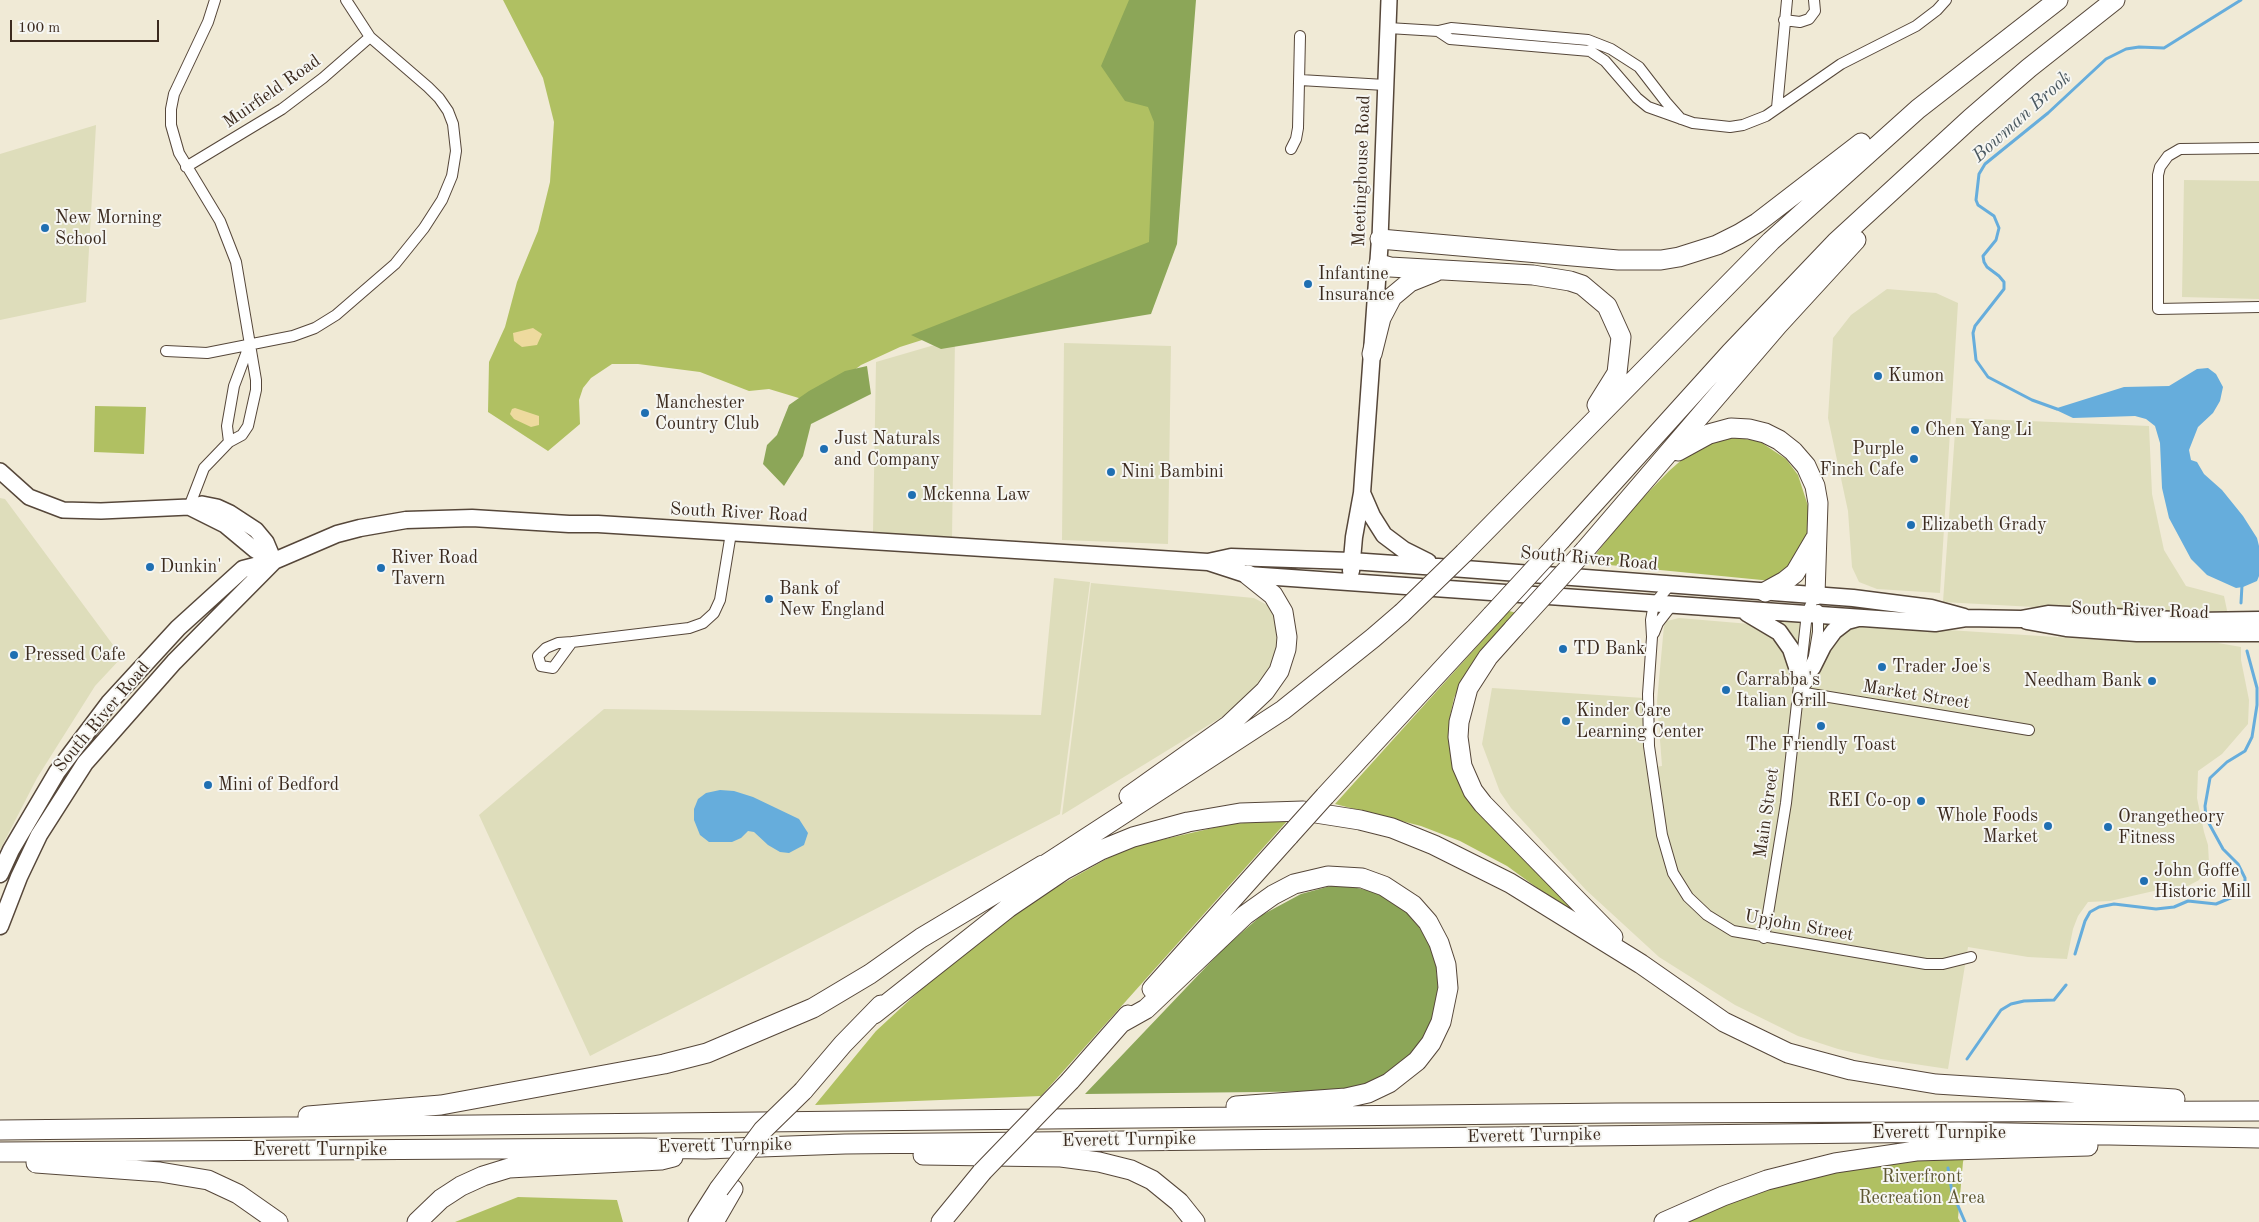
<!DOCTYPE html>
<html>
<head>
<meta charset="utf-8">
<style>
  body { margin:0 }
  #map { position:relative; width:2259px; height:1222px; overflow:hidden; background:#f0ead6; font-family:"Old Standard TT",serif }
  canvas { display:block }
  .scale { position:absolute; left:10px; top:20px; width:149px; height:22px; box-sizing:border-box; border:2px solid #3b2a1e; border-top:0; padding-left:6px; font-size:15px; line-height:18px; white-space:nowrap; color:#3b2a1e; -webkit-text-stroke:4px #f6f6f2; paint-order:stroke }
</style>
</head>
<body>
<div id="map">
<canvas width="2259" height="1222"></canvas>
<div class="scale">100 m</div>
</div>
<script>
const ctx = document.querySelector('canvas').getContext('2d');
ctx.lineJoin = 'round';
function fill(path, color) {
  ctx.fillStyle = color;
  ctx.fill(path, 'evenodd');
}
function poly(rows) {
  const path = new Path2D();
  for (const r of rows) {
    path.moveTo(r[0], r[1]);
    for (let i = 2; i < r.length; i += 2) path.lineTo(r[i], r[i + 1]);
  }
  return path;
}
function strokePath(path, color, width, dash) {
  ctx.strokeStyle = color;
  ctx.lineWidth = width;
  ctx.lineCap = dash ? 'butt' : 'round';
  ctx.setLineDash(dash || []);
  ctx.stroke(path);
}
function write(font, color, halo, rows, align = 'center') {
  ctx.font = font + ' "Old Standard TT",serif';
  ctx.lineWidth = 4;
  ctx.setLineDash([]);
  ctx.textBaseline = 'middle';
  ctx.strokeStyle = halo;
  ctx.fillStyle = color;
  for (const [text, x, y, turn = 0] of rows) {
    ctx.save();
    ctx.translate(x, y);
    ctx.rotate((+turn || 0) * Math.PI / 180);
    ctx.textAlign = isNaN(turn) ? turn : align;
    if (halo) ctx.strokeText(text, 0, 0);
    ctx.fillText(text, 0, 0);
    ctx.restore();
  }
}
const built = poly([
  [96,125,86,302,0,320,0,154],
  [2184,180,2259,181,2259,299,2182,297],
  [1887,289,1936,293,1958,303,1940,593,1877,589,1859,582,1852,567,1848,511,1828,418,1833,338,1851,315],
  [955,339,952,537,873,532,876,362],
  [1064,343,1171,346,1168,544,1062,540],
  [1956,418,2149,426,2152,494,2164,550,2186,586,2224,596,2228,615,2161,614,1943,602],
  [0,498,5,499,122,657,95,686,37,778,0,850],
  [1054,578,1090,582,1060,814,590,1056,479,815,604,709,1041,715],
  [1091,583,1254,598,1269,606,1278,623,1281,648,1274,671,1251,699,1062,815],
  [1679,618,1750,624,1779,619,2102,640,2218,643,2241,647,2241,660,2249,700,2248,724,2222,754,2198,771,2197,798,2204,832,2208,845,2209,863,2199,880,2186,887,2167,888,2110,901,2088,902,2078,916,2073,929,2067,959,2028,957,1968,947,1948,1069,1881,1059,1838,1049,1798,1036,1735,1005,1659,957,1586,890,1511,808,1500,792,1482,744,1492,688,1644,698,1647,768,1662,766,1657,701,1664,626,1667,621]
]);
const green = poly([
  [503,0,1174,0,1152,267,900,347,861,365,812,402,769,389,749,391,700,372,638,364,612,364,591,378,583,388,579,400,580,424,548,451,488,412,489,362,505,327,517,282,538,231,550,182,554,122,543,78],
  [95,406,146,407,144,454,94,452],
  [1723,436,1759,441,1786,459,1798,475,1808,506,1808,532,1803,551,1789,571,1772,581,1589,563,1627,514,1669,471,1686,456],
  [1509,611,1517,613,1468,669,1454,698,1449,721,1456,771,1483,808,1583,921,1507,866,1460,841,1421,826,1335,804],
  [1288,820,1041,1096,815,1105,876,1031,954,959,1037,898,1126,848,1230,824],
  [1966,1149,1963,1162,1958,1218,1960,1222,1670,1222,1814,1167],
  [518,1197,617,1200,623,1222,455,1222]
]);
const forest = poly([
  [1129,0,1196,0,1177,244,1151,314,941,349,911,335,1149,242,1154,122,1148,107,1125,101,1101,66],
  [867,366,871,394,811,424,803,456,784,486,763,464,767,445,777,435,789,405,809,391,845,371],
  [1338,884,1371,891,1399,903,1426,936,1435,956,1438,988,1429,1032,1405,1066,1394,1073,1347,1091,1085,1094,1225,947,1262,915,1301,894]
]);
const sand = poly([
  [533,328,542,334,537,345,522,347,514,341,513,333],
  [515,408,539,416,539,425,531,427,514,419,510,414,512,409]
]);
const water = poly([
  [2208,368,2216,374,2223,387,2220,401,2213,413,2198,427,2189,450,2191,460,2197,462,2204,474,2222,490,2243,516,2257,538,2259,546,2259,576,2257,581,2243,587,2236,588,2207,575,2191,559,2169,518,2162,488,2160,443,2155,426,2146,419,2135,416,2073,418,2054,409,2124,387,2169,386,2197,369],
  [720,790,734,791,753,797,799,819,808,833,804,845,789,853,780,852,768,845,754,832,748,831,741,838,732,842,709,842,700,835,694,820,694,809,698,799,706,793]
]);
const stream = poly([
  [2057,409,2032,400,1988,377,1976,360,1973,333,1975,326,2004,289,2004,282,1999,276,1987,267,1984,262,1983,256,1996,240,1999,228,1994,216,1978,205,1976,200,1979,174,1985,164,2048,113,2106,59,2126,49,2139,47,2164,48,2241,0],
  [2241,603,2242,585],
  [2075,954,2085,921,2090,912,2099,907,2114,904,2156,909,2174,907,2188,901,2216,904,2240,894,2245,888,2245,878,2238,864,2223,849,2206,818,2205,806,2210,778,2227,762,2245,751,2252,737,2257,705,2257,688,2247,651],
  [1967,1059,2001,1010,2011,1004,2024,1001,2054,1000,2066,985],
  [1948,1168,1952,1192,1965,1222]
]);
const street = poly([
  [1784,20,1800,22,1809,19,1815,11,1814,0],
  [1388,28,1438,31,1451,28,1588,40,1611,49,1639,67,1666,102,1681,119],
  [1438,31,1450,39,1590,51,1605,61,1637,98,1648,107,1693,123,1730,127,1743,125,1766,116,1841,64,1916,26,1937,10,1946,0],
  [1300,80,1385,85],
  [1777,108,1787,0],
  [2259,148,2180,149,2168,156,2160,167,2158,175,2158,309,2259,307],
  [1291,149,1296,139,1298,128,1300,36],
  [186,167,282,109,323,78,370,37],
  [166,351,207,353,293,336,315,328,336,315,395,264,424,228,442,200,452,176,456,151,453,124,448,111,439,98,428,87,370,37,346,0],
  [229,442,227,426,234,386,249,346],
  [189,507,204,468,229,442,242,435,248,426,256,390,256,380,236,262,220,221,179,153,171,125,171,109,174,94,208,22,215,0],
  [1670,585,1654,604,1651,620,1652,637,1648,694,1649,746,1662,835,1673,873,1688,897,1707,915,1733,931,1926,964,1943,964,1971,957],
  [1654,633,1658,623,1672,605],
  [572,642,689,628,703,623,714,613,720,600,731,533],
  [572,642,553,668,541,666,538,656,546,648,558,643,572,642],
  [1799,692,2029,730],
  [1799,692,1808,682,1812,668,1818,632,1818,610],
  [1764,938,1786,803,1807,613,1815,595]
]);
const secondary = poly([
  [1380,239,1389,0],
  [0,471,29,497,63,510,101,511,189,507,202,504,217,507,230,513,256,530,266,542,274,561],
  [189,507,225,525,255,550,274,561]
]);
const primary = poly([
  [1362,493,1372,516,1384,535,1404,550,1428,562],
  [1208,562,1231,557,1351,561,1438,567,1853,598,1931,608,1964,617],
  [1351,571,1354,537,1362,493,1380,239],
  [1747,613,1779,632,1791,649,1800,676],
  [2027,621,2066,628,2137,633,2259,633],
  [1812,668,1823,646,1834,631,1847,621,1858,618],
  [0,874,11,850,57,772,109,703,178,628,243,569,274,561,337,534,360,528,406,520,472,518,569,524,598,524,1208,562,1248,575,1935,623,1966,618,2021,619,2048,614,2196,621,2259,620],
  [0,926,19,877,39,835,85,763,174,662,274,561]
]);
const highway = poly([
  [1380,239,1618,260,1661,260,1679,257,1717,245,1739,234,1757,223,1861,143],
  [1379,264,1390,267,1533,275,1570,281,1582,285,1607,306,1621,337,1617,373,1597,405],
  [1372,354,1381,318,1392,297,1410,282,1435,272],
  [1678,451,1709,434,1731,428,1749,429,1765,433,1779,440,1793,451,1806,466,1815,486,1818,503,1815,595],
  [1561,540,1730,353,1836,242,1970,119,2029,68,2115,0],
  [1585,550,1778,325,1856,240],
  [1464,553,1771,241,1918,109,2058,0],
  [1765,592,1785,581,1795,573,1815,539],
  [1514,628,1488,657,1468,688,1459,722,1458,737,1462,766,1473,791,1483,804,1613,937],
  [1129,796,1229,725,1265,691,1279,671,1286,649,1287,637,1283,612,1273,595,1248,575],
  [1325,796,1492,615],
  [1034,872,1283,710,1373,638,1402,613],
  [1152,989,1289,836],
  [874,1014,1008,908,1064,870,1101,850,1133,837,1188,822,1240,813,1303,811,1360,820,1392,828,1434,845,1510,883,1552,909,1641,964,1724,1022,1788,1053,1851,1070,1936,1084,2175,1099],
  [1121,1023,1146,1009,1245,915,1273,895,1294,884,1328,876,1362,878,1384,886,1413,905,1428,922,1439,943,1446,965,1448,988,1441,1022,1431,1043,1417,1061,1389,1083,1368,1093,1346,1098,1236,1106],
  [1070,1081,1128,1015],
  [803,1091,843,1044,881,1005],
  [308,1116,441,1105,664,1064,707,1053,813,1008,870,974,921,938,1043,865],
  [0,1130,1616,1113,2259,1111],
  [0,1152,641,1148,705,1149,845,1144,1960,1132,2259,1138],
  [923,1155,1061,1157,1099,1162,1131,1170,1152,1180,1179,1202,1195,1222],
  [36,1163,160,1172,208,1180,238,1194,278,1222],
  [417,1222,441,1199,461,1186,483,1176,509,1168,661,1160,673,1157],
  [698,1222,719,1189],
  [714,1222,733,1189],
  [941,1222,982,1172],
  [1664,1222,1723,1196,1767,1180,1835,1163,1916,1151,2088,1146]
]);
const highwayBridge = poly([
  [1402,613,1464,553],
  [1492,615,1561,540],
  [1514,628,1585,550],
  [1289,836,1325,796],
  [982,1172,1070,1081],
  [719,1189,763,1130,803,1091]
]);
const markers = [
  [45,228,5,"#1f6fb2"],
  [1308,284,5,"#1f6fb2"],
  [1878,376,5,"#1f6fb2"],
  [645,413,5,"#1f6fb2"],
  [1915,430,5,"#1f6fb2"],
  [824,449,5,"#1f6fb2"],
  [1914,459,5,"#1f6fb2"],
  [1111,472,5,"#1f6fb2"],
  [912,495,5,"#1f6fb2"],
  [1911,525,5,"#1f6fb2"],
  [150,567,5,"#1f6fb2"],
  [381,568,5,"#1f6fb2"],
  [769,599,5,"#1f6fb2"],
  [1563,649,5,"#1f6fb2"],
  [14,655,5,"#1f6fb2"],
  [1882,667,5,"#1f6fb2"],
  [2152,681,5,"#1f6fb2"],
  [1726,690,5,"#1f6fb2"],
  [1566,721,5,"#1f6fb2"],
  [1821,726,5,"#1f6fb2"],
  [208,785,5,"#1f6fb2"],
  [1921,801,5,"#1f6fb2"],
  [2048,826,5,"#1f6fb2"],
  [2108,827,5,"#1f6fb2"],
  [2144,881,5,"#1f6fb2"]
];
const streetNames = [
  ["Muirfield Road",272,92,-35],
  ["Meetinghouse Road",1362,171,-88],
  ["South River Road",739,513,3],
  ["South River Road",1589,559,5],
  ["South River Road",2140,611,2],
  ["Market Street",1916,695,9],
  ["South River Road",102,717,-50],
  ["Main Street",1767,813,-82],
  ["Upjohn Street",1799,926,10],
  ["Everett Turnpike",1939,1133],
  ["Everett Turnpike",1534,1136,-1],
  ["Everett Turnpike",1129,1140,-1],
  ["Everett Turnpike",725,1146,-1],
  ["Everett Turnpike",320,1150]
];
const poiNames = [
  ["New Morning",55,218],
  ["School",55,239],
  ["Infantine",1318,274],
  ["Insurance",1318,295],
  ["Kumon",1888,376],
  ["Manchester",655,403],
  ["Country Club",655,424],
  ["Chen Yang Li",1925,430],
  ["Just Naturals",834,439],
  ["and Company",834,460],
  ["Purple",1904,449,"right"],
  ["Finch Cafe",1904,470,"right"],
  ["Nini Bambini",1121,472],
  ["Mckenna Law",922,495],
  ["Elizabeth Grady",1921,525],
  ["River Road",391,558],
  ["Tavern",391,579],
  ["Dunkin'",160,567],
  ["Bank of",779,589],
  ["New England",779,610],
  ["TD Bank",1573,649],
  ["Pressed Cafe",24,655],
  ["Trader Joe's",1892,667],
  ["Carrabba's",1736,680],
  ["Italian Grill",1736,701],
  ["Needham Bank",2142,681,"right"],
  ["Kinder Care",1576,711],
  ["Learning Center",1576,732],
  ["The Friendly Toast",1821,745,"center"],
  ["Mini of Bedford",218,785],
  ["REI Co-op",1911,801,"right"],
  ["Whole Foods",2038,816,"right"],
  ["Market",2038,837,"right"],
  ["Orangetheory",2118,817],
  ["Fitness",2118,838],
  ["John Goffe",2154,871],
  ["Historic Mill",2154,892]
];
const parkNames = [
  ["Riverfront",1922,1177],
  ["Recreation Area",1922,1198]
];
const waterNames = [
  ["Bowman Brook",2022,117,-42]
];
fill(built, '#deddbb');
fill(green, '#b0c062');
fill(forest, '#8ca658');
fill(sand, '#eeda9e');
fill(water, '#66addc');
strokePath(stream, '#66addc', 3);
strokePath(street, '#56473a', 12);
strokePath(secondary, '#56473a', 18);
strokePath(primary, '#56473a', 19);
strokePath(highway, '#56473a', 21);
strokePath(street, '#fff', 10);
strokePath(secondary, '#fff', 15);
strokePath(primary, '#fff', 16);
strokePath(highway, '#fff', 19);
strokePath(highwayBridge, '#56473a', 21, []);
strokePath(highwayBridge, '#fff', 19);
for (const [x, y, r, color] of markers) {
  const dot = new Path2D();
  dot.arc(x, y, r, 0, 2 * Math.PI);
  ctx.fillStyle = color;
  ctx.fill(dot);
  strokePath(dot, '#f6f6f2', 2);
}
write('18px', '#3b2a1e', '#f6f6f2', streetNames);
write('18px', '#3b2a1e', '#f6f6f2', poiNames, 'left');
write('18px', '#5e5732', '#f6f6f2', parkNames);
write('italic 19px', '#4a5860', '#f6f6f2', waterNames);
</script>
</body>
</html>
